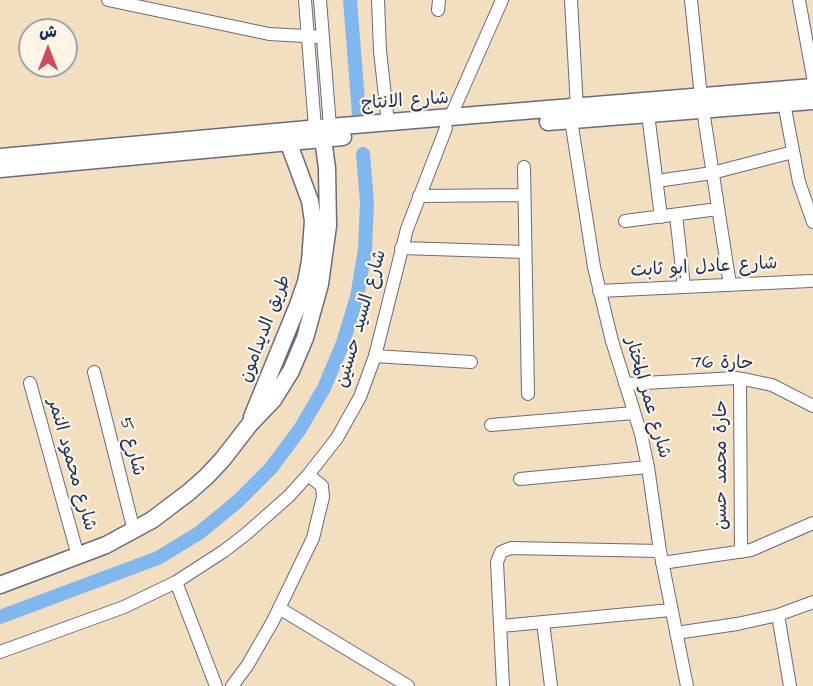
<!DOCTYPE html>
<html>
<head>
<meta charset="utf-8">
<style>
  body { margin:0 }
  #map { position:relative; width:813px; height:686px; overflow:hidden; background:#f3dec0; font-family:"Architects Daughter","Playpen Sans Arabic",sans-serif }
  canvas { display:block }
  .north { position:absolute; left:18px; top:18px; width:60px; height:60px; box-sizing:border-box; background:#fcf5e5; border:2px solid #a2a6af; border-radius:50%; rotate:0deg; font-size:16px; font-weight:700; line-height:24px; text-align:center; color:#1b2f5e }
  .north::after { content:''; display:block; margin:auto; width:21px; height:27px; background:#d1495b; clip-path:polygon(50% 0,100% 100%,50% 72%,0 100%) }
</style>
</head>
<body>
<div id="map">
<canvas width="813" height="686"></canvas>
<div class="north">ش</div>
</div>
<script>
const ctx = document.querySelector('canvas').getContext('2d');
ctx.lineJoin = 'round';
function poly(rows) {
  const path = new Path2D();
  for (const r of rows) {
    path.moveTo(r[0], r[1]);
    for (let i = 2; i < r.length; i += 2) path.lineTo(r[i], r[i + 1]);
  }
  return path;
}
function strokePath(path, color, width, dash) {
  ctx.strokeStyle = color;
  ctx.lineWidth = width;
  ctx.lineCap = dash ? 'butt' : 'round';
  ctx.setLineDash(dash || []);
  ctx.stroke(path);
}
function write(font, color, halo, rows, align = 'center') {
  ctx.font = font + ' "Architects Daughter","Playpen Sans Arabic",sans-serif';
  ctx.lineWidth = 4.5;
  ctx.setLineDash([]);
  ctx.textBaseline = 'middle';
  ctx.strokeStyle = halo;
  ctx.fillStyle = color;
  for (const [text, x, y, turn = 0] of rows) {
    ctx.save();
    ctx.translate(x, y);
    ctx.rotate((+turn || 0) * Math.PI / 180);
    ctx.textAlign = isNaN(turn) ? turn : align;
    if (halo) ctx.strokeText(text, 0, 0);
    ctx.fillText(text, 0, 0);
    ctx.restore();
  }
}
const canal = poly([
  [350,0,359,114],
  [0,617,158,558,199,533,237,502,271,468,300,429,324,388,343,343,357,297,365,250,367,202,363,154]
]);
const minor = poly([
  [108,0,269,34,323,37],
  [305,0,315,128],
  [320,0,330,127],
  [378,0,380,51,388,123],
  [571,0,577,108],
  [691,0,701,97],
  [799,0,813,77],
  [438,10,439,0],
  [784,103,799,182,813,222],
  [703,110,730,285],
  [648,114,661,217],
  [450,118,502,0],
  [571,120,594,267,612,341,641,434,648,467,660,551,687,686],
  [524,167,528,394],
  [657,181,712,173,793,152],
  [419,196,524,195],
  [676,215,684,287],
  [625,221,718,209],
  [401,248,525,252],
  [599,291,810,281],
  [375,356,471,362],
  [94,372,134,531],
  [740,379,741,552],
  [30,383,78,556],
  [625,384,736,378,748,380,772,385,813,406],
  [491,425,634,413],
  [520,479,648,467],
  [662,563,751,550,813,523],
  [176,582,216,686],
  [279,608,408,686],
  [778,615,790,686],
  [543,622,551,686],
  [501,626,671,610],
  [676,633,737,624,778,615,813,602],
  [0,652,124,607,176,582,224,551,246,534,289,496,308,475,337,438,360,397,375,356,407,229,446,128],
  [232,686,247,666,273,621,313,538,323,497,322,486,308,475],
  [503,686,497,562,501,552,511,548,660,551]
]);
const major = poly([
  [548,122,813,101],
  [0,157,330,127,813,87],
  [0,169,343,137],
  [252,417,298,305,306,282,310,261,313,221,310,201,289,144],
  [0,585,106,545,152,520,189,492,206,477,222,460,250,424,273,400,291,371,305,338,320,284,328,226,327,168,323,139]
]);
const streetNames = [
  ["شارع الانتاج",405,102,-4],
  ["شارع عادل ابو ثابت",704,268,-3],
  ["شارع السيد حسنين",362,319,-74],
  ["طريق الديدامون",266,329,-69],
  ["حارة 76",722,364,1],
  ["شارع عمر المختار",647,398,74],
  ["شارع 5",131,447,76],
  ["شارع محمود النمر",71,465,74],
  ["حارة محمد حسن",722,465,-90]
];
strokePath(canal, '#80b7ef', 14);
strokePath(minor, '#676c80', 14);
strokePath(major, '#676c80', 19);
strokePath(minor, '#fff', 12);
strokePath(major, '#fff', 16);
write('18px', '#1b2f5e', '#fcf5e5', streetNames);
</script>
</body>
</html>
